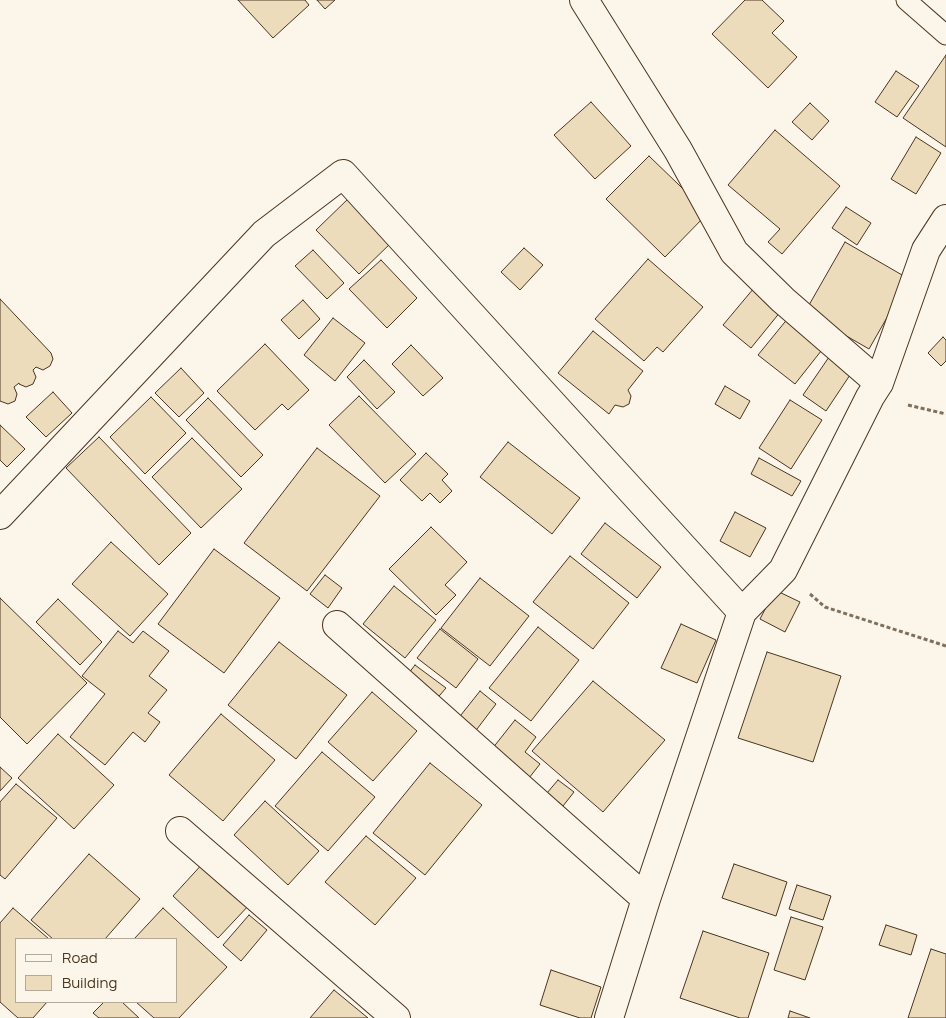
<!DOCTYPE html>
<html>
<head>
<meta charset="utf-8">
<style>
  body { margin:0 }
  #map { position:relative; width:946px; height:1018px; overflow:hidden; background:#fbf6e9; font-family:Manrope,sans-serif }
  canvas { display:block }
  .legend { position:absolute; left:15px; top:938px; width:162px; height:65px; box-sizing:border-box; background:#fbf6e9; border:1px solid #b4a999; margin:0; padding:6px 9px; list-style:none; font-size:15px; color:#4a3520 }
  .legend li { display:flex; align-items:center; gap:10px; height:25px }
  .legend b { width:25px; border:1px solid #b4a999 }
</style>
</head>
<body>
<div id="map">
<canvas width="946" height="1018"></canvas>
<ul class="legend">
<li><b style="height:6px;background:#fbf6e9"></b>Road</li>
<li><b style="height:14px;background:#ecdcbc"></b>Building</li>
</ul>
</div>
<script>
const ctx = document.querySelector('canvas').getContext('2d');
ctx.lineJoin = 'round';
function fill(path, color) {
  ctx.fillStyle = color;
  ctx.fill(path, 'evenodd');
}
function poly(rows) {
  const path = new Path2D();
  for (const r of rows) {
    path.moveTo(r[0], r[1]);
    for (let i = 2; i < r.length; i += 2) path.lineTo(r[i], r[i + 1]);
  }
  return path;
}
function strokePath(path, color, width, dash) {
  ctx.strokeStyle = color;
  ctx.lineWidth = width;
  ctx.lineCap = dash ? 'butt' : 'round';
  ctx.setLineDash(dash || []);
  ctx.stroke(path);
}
const building = poly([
  [238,0,305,0,309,5,273,38,238,0],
  [317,0,335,0,325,9,317,0],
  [745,0,762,0,784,21,772,33,797,57,768,88,712,34,745,0],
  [946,55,946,147,903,118,946,55],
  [896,71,919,86,897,117,875,102,896,71],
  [591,102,631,146,595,179,554,135,591,102],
  [810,103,829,121,812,140,792,122,810,103],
  [775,130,840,186,782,254,768,242,780,229,728,185,775,130],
  [916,137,941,153,916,194,891,179,916,137],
  [649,156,708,213,665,257,606,199,649,156],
  [350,197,393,241,359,274,316,230,350,197],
  [846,207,871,223,857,245,832,228,846,207],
  [845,242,909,279,869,349,805,312,845,242],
  [524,248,543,265,520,290,501,272,524,248],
  [313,250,344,283,327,299,295,266,313,250],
  [648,259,703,307,663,352,657,347,644,361,595,319,648,259],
  [381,260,417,298,387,328,349,289,381,260],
  [754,288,781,311,751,348,723,325,754,288],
  [0,299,51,353,53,359,50,366,43,370,36,367,33,370,36,377,33,384,26,387,19,384,19,383,14,387,17,394,15,401,8,404,0,401,0,299],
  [303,300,320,319,299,339,281,320,303,300],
  [789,317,825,346,795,384,758,355,789,317],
  [333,318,365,343,335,381,304,355,333,318],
  [593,331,643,371,628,390,631,396,629,404,623,407,615,405,609,414,558,373,593,331],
  [943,337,946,340,946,361,941,366,928,353,943,337],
  [265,344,309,390,288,410,282,404,255,430,217,391,265,344],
  [411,345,443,378,423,396,392,364,411,345],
  [829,357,852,372,826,411,803,395,829,357],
  [364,360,395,392,377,409,347,377,364,360],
  [181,368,204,393,179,417,155,393,181,368],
  [725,386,750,401,740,419,715,404,725,386],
  [53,392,72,413,46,437,26,417,53,392],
  [359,396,416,454,385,483,329,425,359,396],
  [151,397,186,433,145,474,110,437,151,397],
  [208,398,263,455,241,477,186,420,208,398],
  [790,400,822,420,791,469,759,448,790,400],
  [0,425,25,449,7,467,0,460,0,425],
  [99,437,191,533,159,565,66,468,99,437],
  [192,438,242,489,201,528,152,477,192,438],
  [508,442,580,498,552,534,480,477,508,442],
  [317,448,380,496,307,591,244,543,317,448],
  [426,453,448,474,442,480,452,491,440,503,430,493,422,501,400,480,426,453],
  [759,458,801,481,792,496,751,474,759,458],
  [735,512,766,528,750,557,720,541,735,512],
  [605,523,661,567,637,598,581,554,605,523],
  [431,527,467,562,445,585,456,595,436,615,389,569,431,527],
  [111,542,168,594,130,636,72,584,111,542],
  [214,549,280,598,224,673,158,624,214,549],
  [570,556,629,603,593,649,533,602,570,556],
  [325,575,342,588,328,608,310,594,325,575],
  [480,578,529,616,490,666,441,628,480,578],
  [394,586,436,620,405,658,363,624,394,586],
  [775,590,800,602,785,632,760,619,775,590],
  [0,598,87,683,27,744,0,717,0,598],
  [58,599,102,642,80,665,36,622,58,599],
  [681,624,716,640,697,683,661,668,681,624],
  [538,627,579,660,531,721,489,688,538,627],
  [440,629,478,659,456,688,417,658,440,629],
  [118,631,133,643,143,631,169,651,149,676,167,690,148,713,160,722,145,742,133,732,105,765,70,737,105,694,82,676,118,631],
  [279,642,347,695,296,759,228,705,279,642],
  [767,652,841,676,813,762,738,738,767,652],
  [415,665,446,688,434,702,405,678,415,665],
  [593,681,665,740,603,812,532,751,593,681],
  [480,691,496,704,474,733,457,720,480,691],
  [372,692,417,731,373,781,328,742,372,692],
  [221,714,275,760,223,821,169,775,221,714],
  [515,720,536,737,525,752,540,764,529,778,492,749,515,720],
  [58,734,114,785,74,829,18,778,58,734],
  [322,752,375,797,328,851,275,806,322,752],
  [430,763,482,805,425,875,373,833,430,763],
  [0,767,12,778,0,791,0,767],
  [558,780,574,792,563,806,547,793,558,780],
  [16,784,57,818,5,879,0,875,0,802,16,784],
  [265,801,319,851,288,885,234,835,265,801],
  [366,836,416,878,375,925,325,882,366,836],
  [89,854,140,899,105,939,53,939,31,920,89,854],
  [205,861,251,903,218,938,173,896,205,861],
  [734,864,787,882,776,916,722,898,734,864],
  [797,885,831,896,823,920,789,909,797,885],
  [13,908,49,939,16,939,16,1002,47,1002,33,1018,18,1018,0,1002,0,923,13,908],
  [163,908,227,967,179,1018,154,1018,136,1002,176,1002,176,939,134,939,163,908],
  [249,915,267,930,241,961,223,945,249,915],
  [791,917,823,927,805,980,774,970,791,917],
  [886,925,917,935,911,955,879,945,886,925],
  [703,931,769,953,748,1018,740,1018,680,998,703,931],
  [931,949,946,954,946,1018,908,1018,931,949],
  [551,970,601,987,591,1018,580,1018,540,1005,551,970],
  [334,990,368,1018,310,1018,334,990],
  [104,1002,122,1002,139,1018,99,1018,93,1013,104,1002],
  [790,1011,810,1018,788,1018,790,1011]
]);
const path = poly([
  [908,405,946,414],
  [810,594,825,607,946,646]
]);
const service = poly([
  [906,0,946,35]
]);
const minor = poly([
  [584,0,678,150,734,252,783,300,879,383],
  [0,515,264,234,343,174,742,612],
  [337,625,646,899],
  [180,831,396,1018],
  [609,1018,646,899,742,612,783,570,870,397,879,383,926,250,946,219]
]);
fill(building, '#ecdcbc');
strokePath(building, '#4a3520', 1);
strokePath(service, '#4a3520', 21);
strokePath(minor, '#4a3520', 30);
strokePath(path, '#7f6f5c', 3, [4, 2.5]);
strokePath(service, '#fbf6e9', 19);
strokePath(minor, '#fbf6e9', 28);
</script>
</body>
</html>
